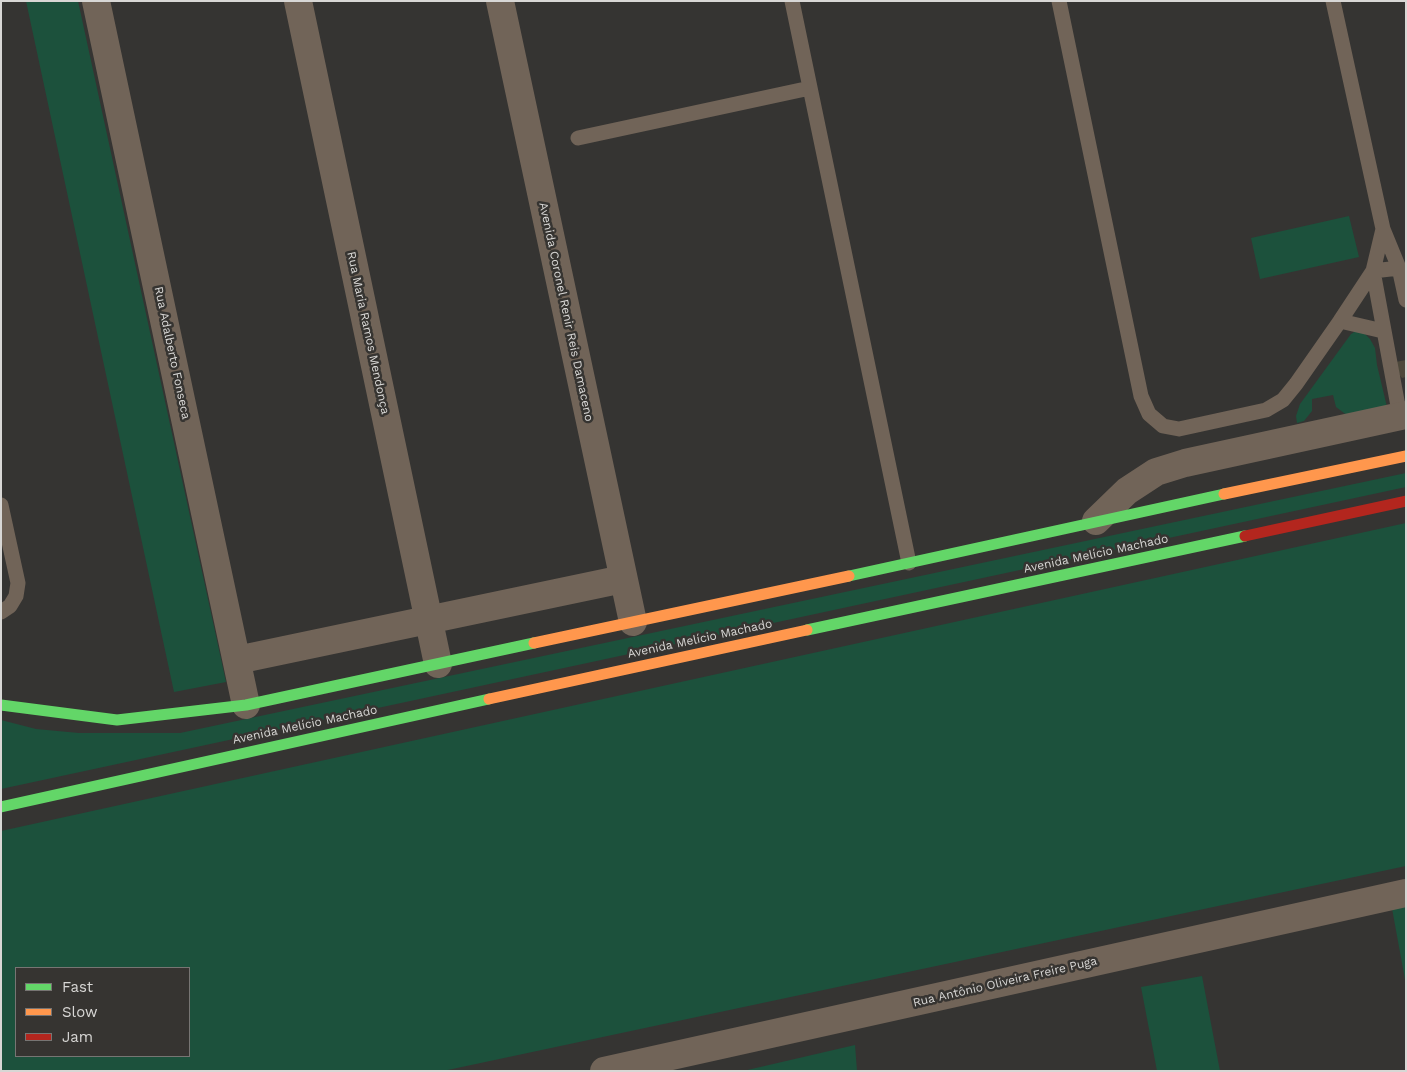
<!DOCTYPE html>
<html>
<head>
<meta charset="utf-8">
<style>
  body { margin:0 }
  #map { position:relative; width:1407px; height:1072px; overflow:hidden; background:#353432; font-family:"Work Sans",sans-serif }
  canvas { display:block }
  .frame { position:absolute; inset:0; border:2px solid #d8d7d5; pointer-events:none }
  .legend { position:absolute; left:15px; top:967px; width:175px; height:90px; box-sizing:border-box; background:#363431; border:1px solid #777573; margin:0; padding:6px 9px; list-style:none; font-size:15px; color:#d8d7d5 }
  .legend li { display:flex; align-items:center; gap:10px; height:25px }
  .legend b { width:25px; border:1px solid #777573 }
</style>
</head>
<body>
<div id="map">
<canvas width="1407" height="1072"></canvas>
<div class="frame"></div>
<ul class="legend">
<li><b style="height:6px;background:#63d668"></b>Fast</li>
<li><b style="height:6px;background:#ff974d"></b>Slow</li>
<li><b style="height:6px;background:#b3261e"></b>Jam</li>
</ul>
</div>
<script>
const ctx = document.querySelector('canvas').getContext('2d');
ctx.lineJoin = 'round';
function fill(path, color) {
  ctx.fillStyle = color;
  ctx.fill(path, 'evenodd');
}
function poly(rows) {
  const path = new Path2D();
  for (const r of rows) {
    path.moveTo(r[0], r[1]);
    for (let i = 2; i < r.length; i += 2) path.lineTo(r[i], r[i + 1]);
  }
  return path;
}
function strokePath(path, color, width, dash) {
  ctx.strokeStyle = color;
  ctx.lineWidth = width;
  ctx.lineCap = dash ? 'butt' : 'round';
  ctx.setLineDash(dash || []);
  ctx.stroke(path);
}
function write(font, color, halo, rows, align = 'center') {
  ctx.font = font + ' "Work Sans",sans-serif';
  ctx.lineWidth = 5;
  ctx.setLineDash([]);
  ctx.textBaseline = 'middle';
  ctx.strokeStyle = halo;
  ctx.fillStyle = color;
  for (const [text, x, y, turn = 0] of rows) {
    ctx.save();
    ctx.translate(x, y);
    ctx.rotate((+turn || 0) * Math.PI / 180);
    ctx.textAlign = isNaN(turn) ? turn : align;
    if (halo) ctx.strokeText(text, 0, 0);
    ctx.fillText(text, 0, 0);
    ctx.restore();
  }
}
const green = poly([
  [26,1,78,1,226,682,174,692],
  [1349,216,1359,257,1260,279,1251,238],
  [1356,331,1363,332,1370,339,1375,348,1377,365,1387,407,1348,416,1336,407,1333,395,1312,399,1312,411,1304,421,1297,423,1296,416,1300,404,1351,334],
  [1406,473,1406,487,1,789,1,720,36,729,79,733,180,733],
  [1406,523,1406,866,443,1071,1,1071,1,831],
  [189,968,189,1056,16,1056,16,968],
  [1406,901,1406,985,1391,903],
  [1202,976,1220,1071,1157,1071,1141,987],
  [855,1045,857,1071,743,1071]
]);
const building = poly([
  [1406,360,1406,377,1402,378,1390,363]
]);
const lane = poly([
  [792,1,909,563],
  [1059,1,1141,396,1149,414,1163,426,1179,429,1266,410,1283,400,1296,384,1340,321,1373,271,1399,268,1406,272],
  [1333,1,1383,229,1399,268,1406,300],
  [578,138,810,88],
  [1383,229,1373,271,1400,417],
  [1340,321,1383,331],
  [1,505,18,583,16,596,10,606,1,612]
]);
const street = poly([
  [96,1,246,705],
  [298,1,438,664],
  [500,1,633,622],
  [1096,521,1127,491,1156,472,1185,463,1406,415],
  [237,660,623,579],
  [604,1071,1406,893]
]);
const fast = poly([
  [849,576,1224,494],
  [807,630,1245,536],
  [1,705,117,720,246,705,534,643],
  [1,807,489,699]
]);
const slow = poly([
  [1224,494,1406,456],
  [534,643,849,576],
  [489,699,807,630]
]);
const jam = poly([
  [1245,536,1406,501]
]);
const streetNames = [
  ["Avenida Coronel Renir Reis Damaceno",566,312,78],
  ["Rua Maria Ramos Mendonça",368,333,78],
  ["Rua Adalberto Fonseca",172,353,78],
  ["Avenida Melício Machado",1096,554,-12],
  ["Avenida Melício Machado",700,639,-12],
  ["Avenida Melício Machado",305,725,-12],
  ["Rua Antônio Oliveira Freire Puga",1005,982,-13]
];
fill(green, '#1c513c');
fill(building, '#4d483b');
strokePath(lane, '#716458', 15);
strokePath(street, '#716458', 28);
strokePath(fast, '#63d668', 11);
strokePath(slow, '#ff974d', 11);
strokePath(jam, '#b3261e', 11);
write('12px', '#d8d7d5', '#363431', streetNames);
</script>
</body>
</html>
